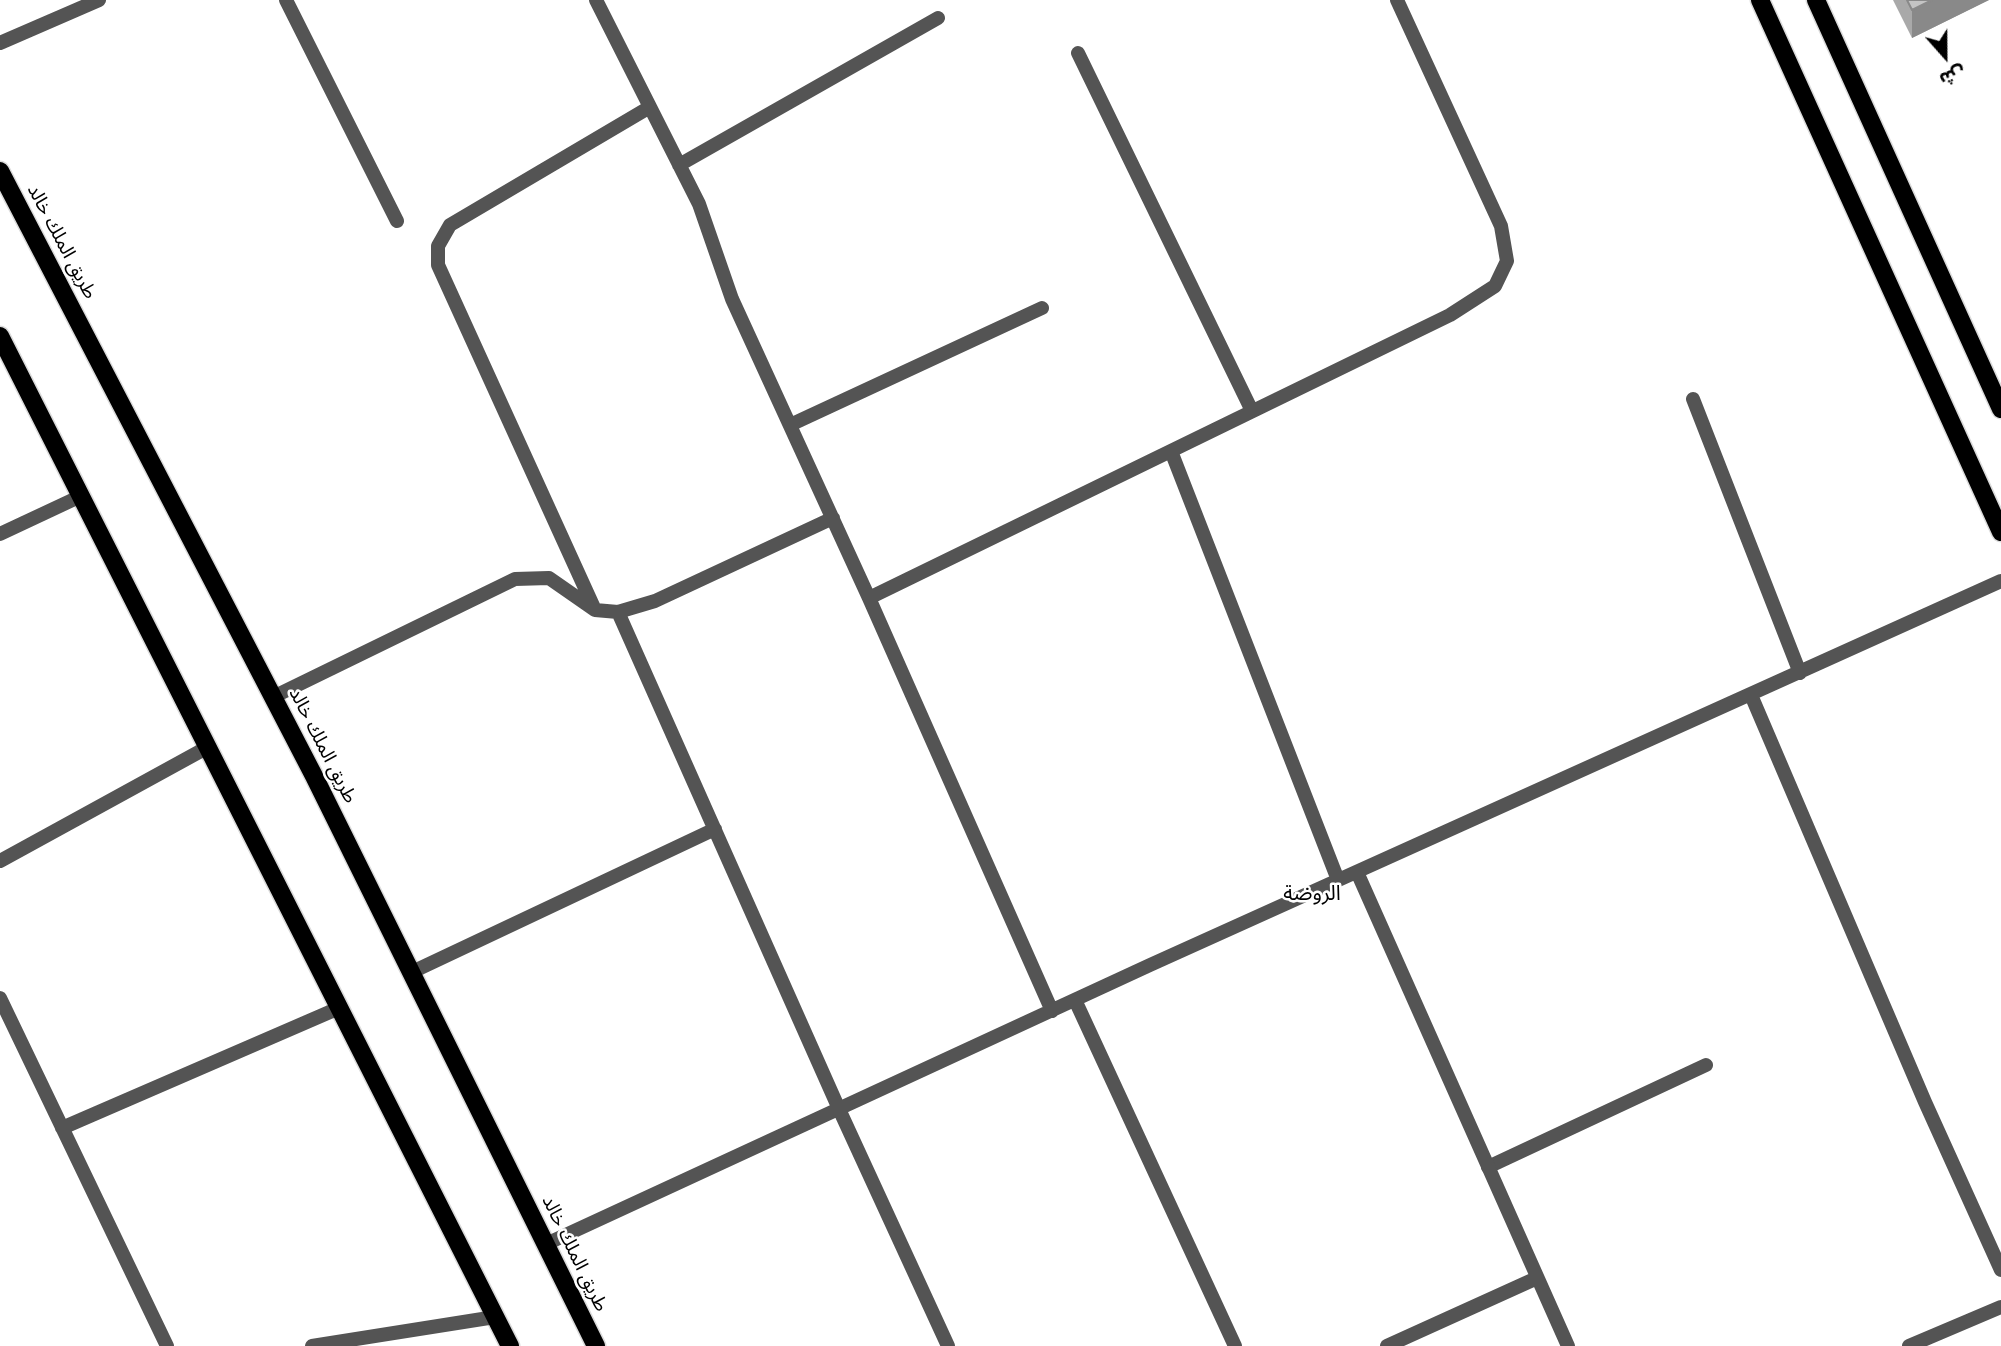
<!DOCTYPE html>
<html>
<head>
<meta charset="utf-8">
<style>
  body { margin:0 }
  #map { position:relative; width:2001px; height:1346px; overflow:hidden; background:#fff; font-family:Poppins,"Noto Sans Arabic",sans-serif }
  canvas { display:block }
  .north { position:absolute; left:1910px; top:21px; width:70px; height:70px; -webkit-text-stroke:5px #fff; paint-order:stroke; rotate:159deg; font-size:19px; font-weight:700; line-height:28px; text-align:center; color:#000 }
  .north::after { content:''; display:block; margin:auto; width:24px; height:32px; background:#000; clip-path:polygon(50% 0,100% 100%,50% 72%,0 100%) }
</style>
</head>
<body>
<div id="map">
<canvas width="2001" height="1346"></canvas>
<div class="north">ش</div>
</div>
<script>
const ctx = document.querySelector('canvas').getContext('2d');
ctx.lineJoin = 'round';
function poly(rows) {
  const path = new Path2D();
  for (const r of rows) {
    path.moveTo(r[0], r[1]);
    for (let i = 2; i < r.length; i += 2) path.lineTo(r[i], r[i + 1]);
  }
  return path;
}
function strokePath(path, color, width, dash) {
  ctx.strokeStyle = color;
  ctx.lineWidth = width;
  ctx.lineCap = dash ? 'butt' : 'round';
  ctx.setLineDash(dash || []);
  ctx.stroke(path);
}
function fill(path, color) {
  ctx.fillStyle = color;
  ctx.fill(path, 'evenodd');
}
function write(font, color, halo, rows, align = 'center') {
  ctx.font = font + ' Poppins,"Noto Sans Arabic",sans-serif';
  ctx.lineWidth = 5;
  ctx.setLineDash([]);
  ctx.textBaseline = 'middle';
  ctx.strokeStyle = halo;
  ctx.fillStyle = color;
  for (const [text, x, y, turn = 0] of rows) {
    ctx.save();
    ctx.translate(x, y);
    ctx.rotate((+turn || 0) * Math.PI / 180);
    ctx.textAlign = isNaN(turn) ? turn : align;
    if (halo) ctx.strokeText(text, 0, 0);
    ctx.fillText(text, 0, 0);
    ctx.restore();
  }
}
const service = poly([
  [1488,1167,1706,1065],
  [1909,1346,2001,1307]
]);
const minor = poly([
  [286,0,397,221],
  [596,0,699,204,732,299,869,598,1052,1011],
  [0,43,99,0],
  [1078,53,1252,411],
  [679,165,938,18],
  [1693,399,1800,673],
  [790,425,1042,308],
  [1171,451,1338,880],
  [0,534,81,496],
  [869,598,1450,315,1495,286,1507,261,1501,226,1397,0],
  [595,610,438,265,438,246,450,225,650,107],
  [618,612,839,1109,948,1346],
  [1751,695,1925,1102,2001,1270],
  [273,697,515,579,549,578,595,610,618,612,655,601,833,518],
  [0,861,208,747],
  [1357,872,1568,1346],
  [412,972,715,829],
  [0,998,167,1346],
  [1075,1000,1235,1346],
  [62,1128,339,1008],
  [546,1244,1150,965,2001,581],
  [312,1346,495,1317],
  [1387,1346,1537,1278]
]);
const primary = poly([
  [1760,0,2001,532],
  [1816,0,2001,409],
  [0,171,314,776,596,1346],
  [0,336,510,1346]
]);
const wall = poly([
  [1893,0,1989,0,1912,38]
]);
const shadedWall = poly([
  [1932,0,1989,0,1912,38,1912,10]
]);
const building = poly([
  [1907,0,1932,0,1912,10,1907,0]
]);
const streetNames = [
  ["طريق الملك خالد",61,242,62],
  ["طريق الملك خالد",322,746,63],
  ["طريق الملك خالد",574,1254,64]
];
const neighbourhoodNames = [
  ["الروضة",1312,895]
];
strokePath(primary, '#dbdbdb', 21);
strokePath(service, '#545454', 14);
strokePath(minor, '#545454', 14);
strokePath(primary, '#000', 18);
fill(wall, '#a9a9a9');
fill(shadedWall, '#898989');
fill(building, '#c4c4c4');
strokePath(building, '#898989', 2);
write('19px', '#000', '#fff', streetNames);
write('21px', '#000', '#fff', neighbourhoodNames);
</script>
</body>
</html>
